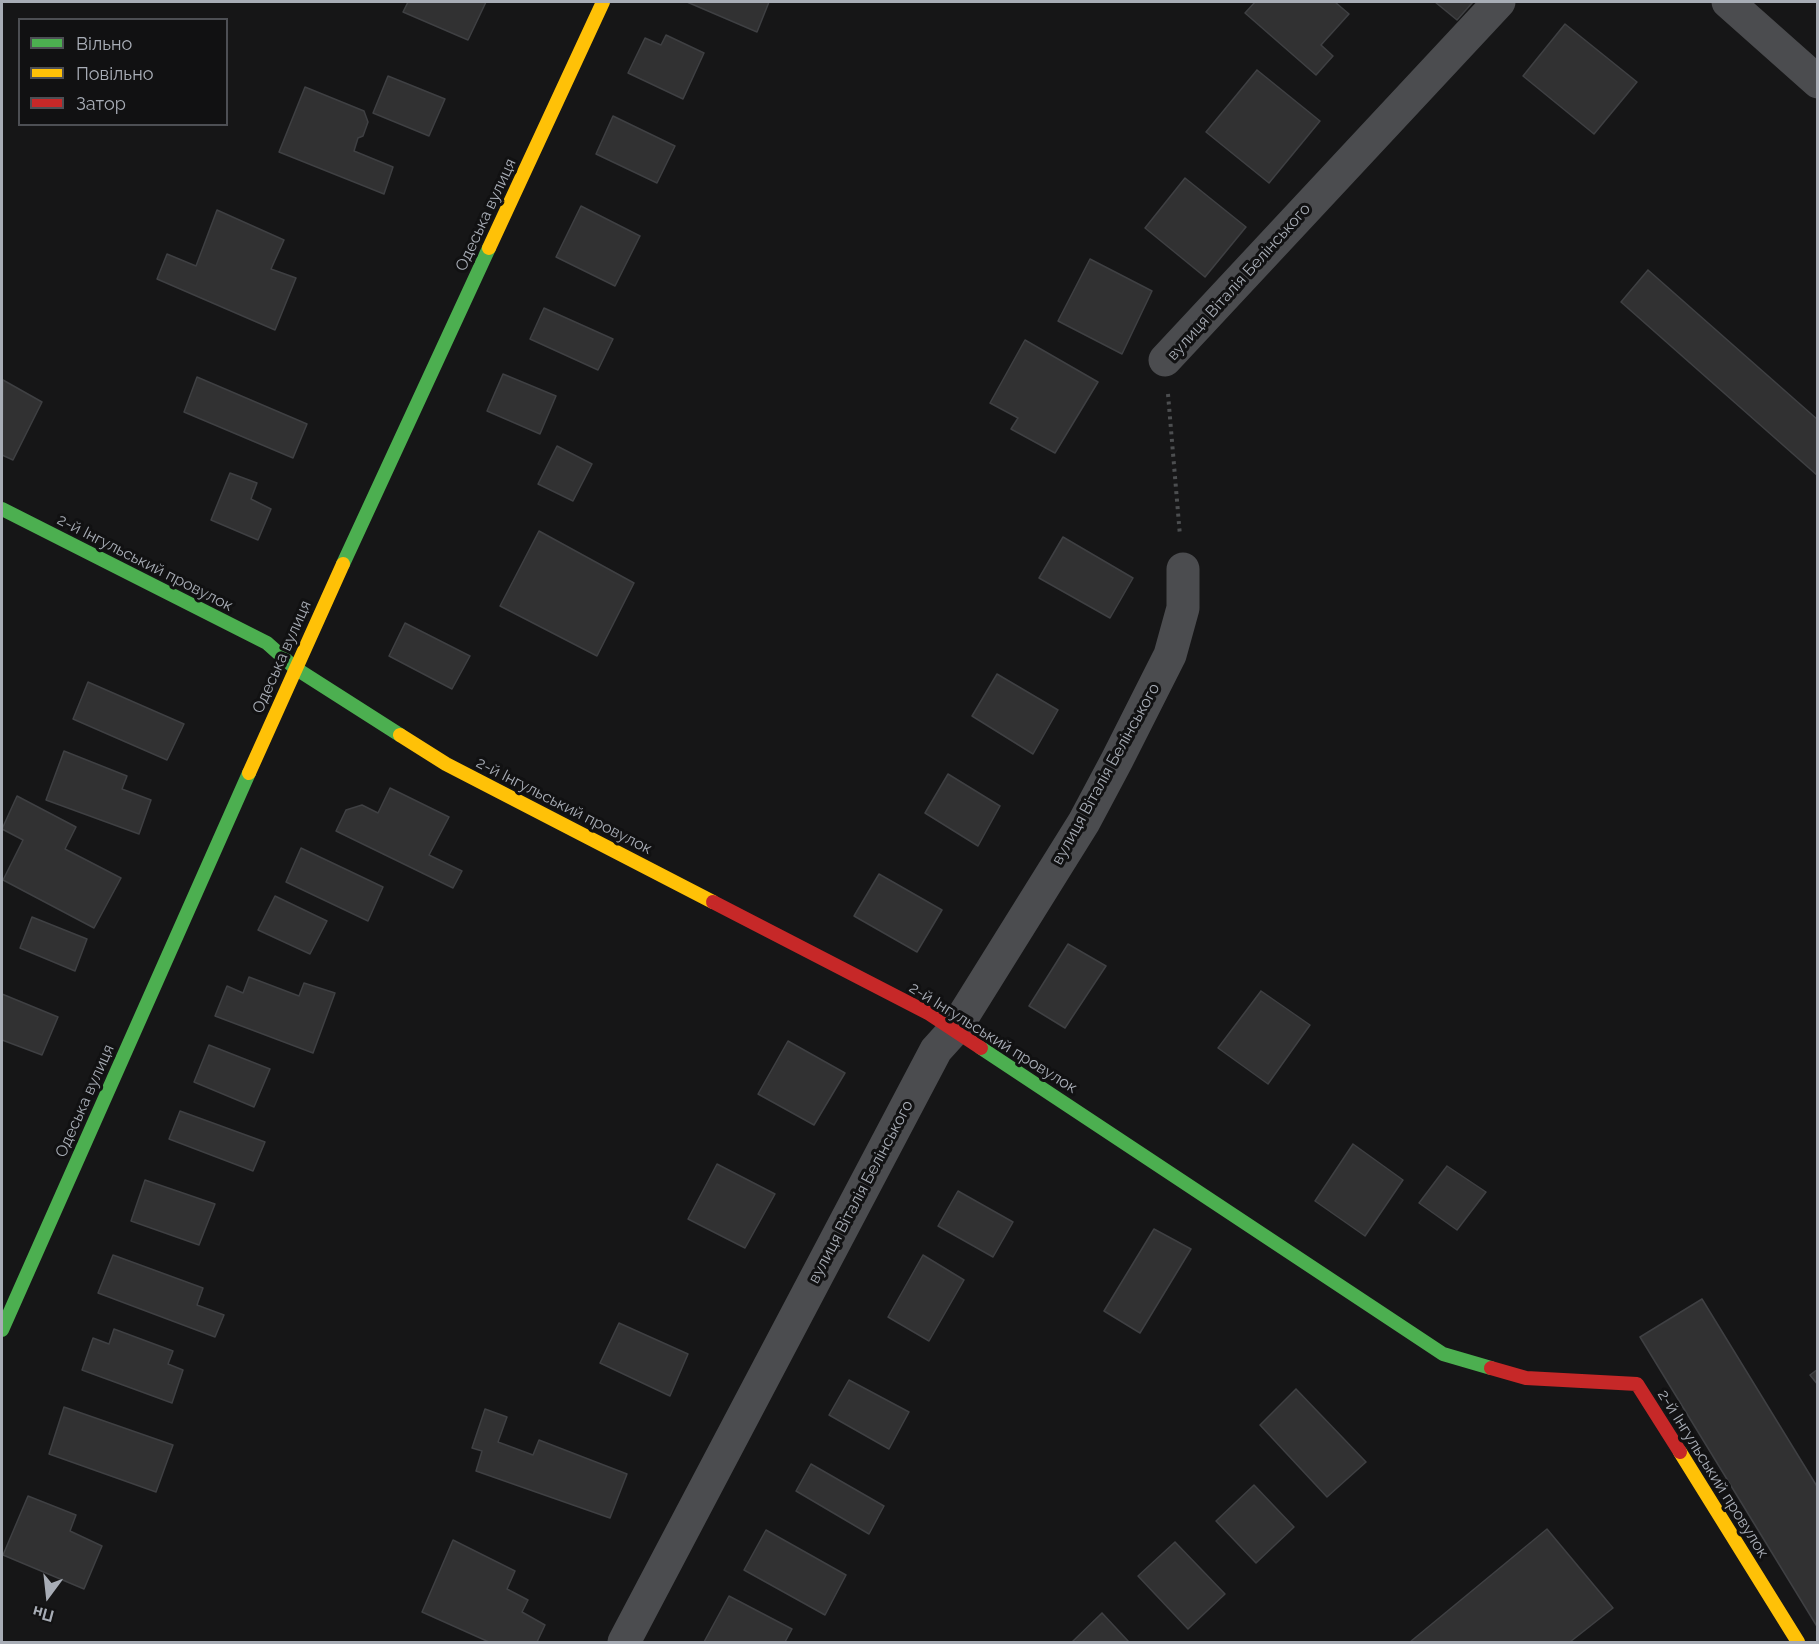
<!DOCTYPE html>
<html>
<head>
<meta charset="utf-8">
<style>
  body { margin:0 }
  #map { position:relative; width:1819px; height:1644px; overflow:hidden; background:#161617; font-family:Raleway,sans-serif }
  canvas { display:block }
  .frame { position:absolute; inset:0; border:3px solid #a8adb6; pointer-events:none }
  .legend { position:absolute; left:18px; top:18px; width:210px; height:108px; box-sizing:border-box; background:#111112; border:2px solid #4d4f54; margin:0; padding:8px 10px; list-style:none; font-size:18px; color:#a8adb6 }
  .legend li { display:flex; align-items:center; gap:12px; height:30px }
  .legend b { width:30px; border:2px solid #4d4f54 }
  .north { position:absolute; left:18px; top:1566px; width:60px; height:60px; -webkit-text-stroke:4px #111112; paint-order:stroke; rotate:195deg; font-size:16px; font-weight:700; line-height:24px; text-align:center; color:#a8adb6 }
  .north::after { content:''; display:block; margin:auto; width:21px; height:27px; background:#a8adb6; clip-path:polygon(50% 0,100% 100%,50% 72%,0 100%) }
</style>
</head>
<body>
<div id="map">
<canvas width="1819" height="1644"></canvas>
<div class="frame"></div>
<ul class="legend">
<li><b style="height:8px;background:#4caf50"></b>Вільно</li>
<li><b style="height:8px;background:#ffc107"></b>Повільно</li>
<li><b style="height:8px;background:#c62828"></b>Затор</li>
</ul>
<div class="north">Пн</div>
</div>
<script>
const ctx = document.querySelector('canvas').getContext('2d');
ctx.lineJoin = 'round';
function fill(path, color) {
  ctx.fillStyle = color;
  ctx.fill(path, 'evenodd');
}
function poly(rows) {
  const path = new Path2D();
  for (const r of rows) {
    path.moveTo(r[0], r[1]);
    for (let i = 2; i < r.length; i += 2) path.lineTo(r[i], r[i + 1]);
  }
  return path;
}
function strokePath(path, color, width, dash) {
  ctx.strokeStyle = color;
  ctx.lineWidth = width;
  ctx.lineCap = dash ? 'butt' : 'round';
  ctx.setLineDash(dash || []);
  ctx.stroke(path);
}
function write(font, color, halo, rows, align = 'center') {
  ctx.font = font + ' Raleway,sans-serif';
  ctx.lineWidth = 6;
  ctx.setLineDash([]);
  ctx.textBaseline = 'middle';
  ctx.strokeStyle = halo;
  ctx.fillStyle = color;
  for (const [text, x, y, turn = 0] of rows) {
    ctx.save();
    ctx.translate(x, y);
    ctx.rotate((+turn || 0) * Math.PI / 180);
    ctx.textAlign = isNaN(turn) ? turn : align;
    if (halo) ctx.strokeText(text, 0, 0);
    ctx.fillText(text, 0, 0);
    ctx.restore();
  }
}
const building = poly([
  [408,2,486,2,468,40,403,12,408,2],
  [687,2,769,2,757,32,687,2],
  [1255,2,1335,2,1349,14,1321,45,1333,56,1316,75,1245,13,1255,2],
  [1435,2,1473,2,1457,20,1435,2],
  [1565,24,1637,82,1594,134,1523,76,1565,24],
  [666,35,704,53,683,99,628,73,645,38,661,45,666,35],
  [1257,70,1320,121,1269,183,1206,132,1257,70],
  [388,76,445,99,429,136,373,113,388,76],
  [305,87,364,111,368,122,363,136,358,138,354,151,393,167,384,194,279,152,305,87],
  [613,116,675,146,657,183,596,154,613,116],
  [1185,178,1246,227,1205,277,1145,228,1185,178],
  [581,206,640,236,615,286,556,257,581,206],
  [217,210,284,240,271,269,296,278,275,330,157,279,167,254,196,266,217,210],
  [1090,259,1152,291,1122,354,1058,321,1090,259],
  [1648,270,1818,420,1818,476,1621,302,1648,270],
  [544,308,613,339,598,370,530,339,544,308],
  [1025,340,1098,382,1055,453,1011,429,1018,418,990,403,1025,340],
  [503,374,556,396,540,434,487,411,503,374],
  [197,377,307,424,293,458,184,412,197,377],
  [3,380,42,402,13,460,2,455,3,380],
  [557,446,592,464,573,501,538,484,557,446],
  [230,473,257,483,251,499,271,509,258,540,211,520,230,473],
  [539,531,634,583,597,656,500,606,539,531],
  [1063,537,1133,578,1110,618,1039,578,1063,537],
  [405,623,470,656,452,689,389,656,405,623],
  [997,674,1058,710,1033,754,972,716,997,674],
  [88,682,184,724,167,760,73,719,88,682],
  [64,751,127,776,122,789,151,800,139,834,46,800,64,751],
  [948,774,1000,806,978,846,925,813,948,774],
  [390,788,449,817,429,855,462,871,453,888,336,831,346,810,362,805,378,813,390,788],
  [17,796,76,827,65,849,121,878,94,928,3,880,23,840,2,829,17,796],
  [301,848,383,887,368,921,286,882,301,848],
  [879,874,942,910,917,952,854,916,879,874],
  [275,896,327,921,310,954,258,930,275,896],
  [32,917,87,939,75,971,20,948,32,917],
  [1068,944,1106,966,1065,1028,1029,1006,1068,944],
  [249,977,299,996,304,983,335,993,313,1053,215,1016,227,986,243,993,249,977],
  [1261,991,1310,1025,1268,1084,1218,1048,1261,991],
  [2,994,58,1017,42,1055,2,1040,2,994],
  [788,1041,845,1073,814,1125,758,1094,788,1041],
  [209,1045,270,1069,254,1107,194,1082,209,1045],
  [180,1111,265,1142,253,1171,169,1139,180,1111],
  [1353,1144,1403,1180,1365,1236,1315,1201,1353,1144],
  [717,1164,775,1194,745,1248,688,1219,717,1164],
  [1447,1166,1486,1192,1457,1230,1419,1203,1447,1166],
  [145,1180,215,1204,199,1245,131,1221,145,1180],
  [958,1191,1013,1222,993,1257,938,1226,958,1191],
  [1154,1229,1191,1249,1140,1333,1104,1311,1154,1229],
  [113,1255,203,1288,197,1305,224,1315,215,1337,98,1293,113,1255],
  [923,1255,964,1280,929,1341,888,1317,923,1255],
  [1702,1299,1818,1488,1818,1628,1640,1337,1702,1299],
  [619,1323,688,1354,670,1396,600,1363,619,1323],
  [114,1329,173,1351,168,1364,183,1370,172,1403,82,1370,93,1338,109,1344,114,1329],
  [1818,1369,1818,1385,1810,1375,1818,1369],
  [849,1380,909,1412,889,1449,829,1415,849,1380],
  [1296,1389,1366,1462,1327,1497,1260,1425,1296,1389],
  [64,1407,173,1445,156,1492,49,1454,64,1407],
  [485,1409,507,1417,498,1442,533,1455,539,1440,627,1474,610,1518,476,1471,482,1451,472,1448,485,1409],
  [811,1464,884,1506,869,1534,796,1491,811,1464],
  [1254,1485,1294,1527,1256,1563,1216,1521,1254,1485],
  [28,1496,76,1515,70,1531,102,1546,84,1589,3,1555,28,1496],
  [1547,1529,1613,1608,1570,1642,1410,1642,1547,1529],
  [766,1530,846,1575,825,1615,744,1570,766,1530],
  [453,1540,515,1571,507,1589,528,1600,522,1612,545,1625,537,1642,489,1642,422,1612,453,1540],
  [1175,1542,1225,1594,1188,1629,1138,1576,1175,1542],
  [729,1596,792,1629,785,1642,704,1642,729,1596],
  [1102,1613,1129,1642,1072,1642,1102,1613]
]);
const path = poly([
  [1168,394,1180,536]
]);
const street = poly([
  [1728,2,1818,82],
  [1165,360,1499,2],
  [624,1642,936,1050,955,1029,1084,822,1117,760,1170,655,1183,608,1183,569]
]);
const fast = poly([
  [2,509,267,643,295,668,400,735],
  [343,564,489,248],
  [981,1048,1443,1354,1491,1368],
  [2,1330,249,773]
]);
const slow = poly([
  [489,248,603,2],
  [400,735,446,764,713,902],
  [249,773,343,564],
  [1680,1452,1798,1642]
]);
const jam = poly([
  [713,902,928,1013,981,1048],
  [1491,1368,1526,1378,1637,1384,1680,1452]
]);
const streetNames = [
  ["Одеська вулиця",486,215,-65],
  ["вулиця Віталія Белінського",1239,282,-48],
  ["2-й Інгульський провулок",145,563,27],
  ["Одеська вулиця",282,657,-66],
  ["вулиця Віталія Белінського",1106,774,-61],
  ["2-й Інгульський провулок",564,806,27],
  ["2-й Інгульський провулок",993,1038,32],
  ["Одеська вулиця",85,1101,-66],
  ["вулиця Віталія Белінського",861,1192,-62],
  ["2-й Інгульський провулок",1713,1474,58]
];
fill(building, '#313132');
strokePath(building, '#3f4043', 1.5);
strokePath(path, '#4c4e50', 4, [3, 4.5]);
strokePath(street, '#4b4c4f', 33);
strokePath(fast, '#4caf50', 14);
strokePath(slow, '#ffc107', 14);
strokePath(jam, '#c62828', 14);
write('16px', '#a8adb6', '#111112', streetNames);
</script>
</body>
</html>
